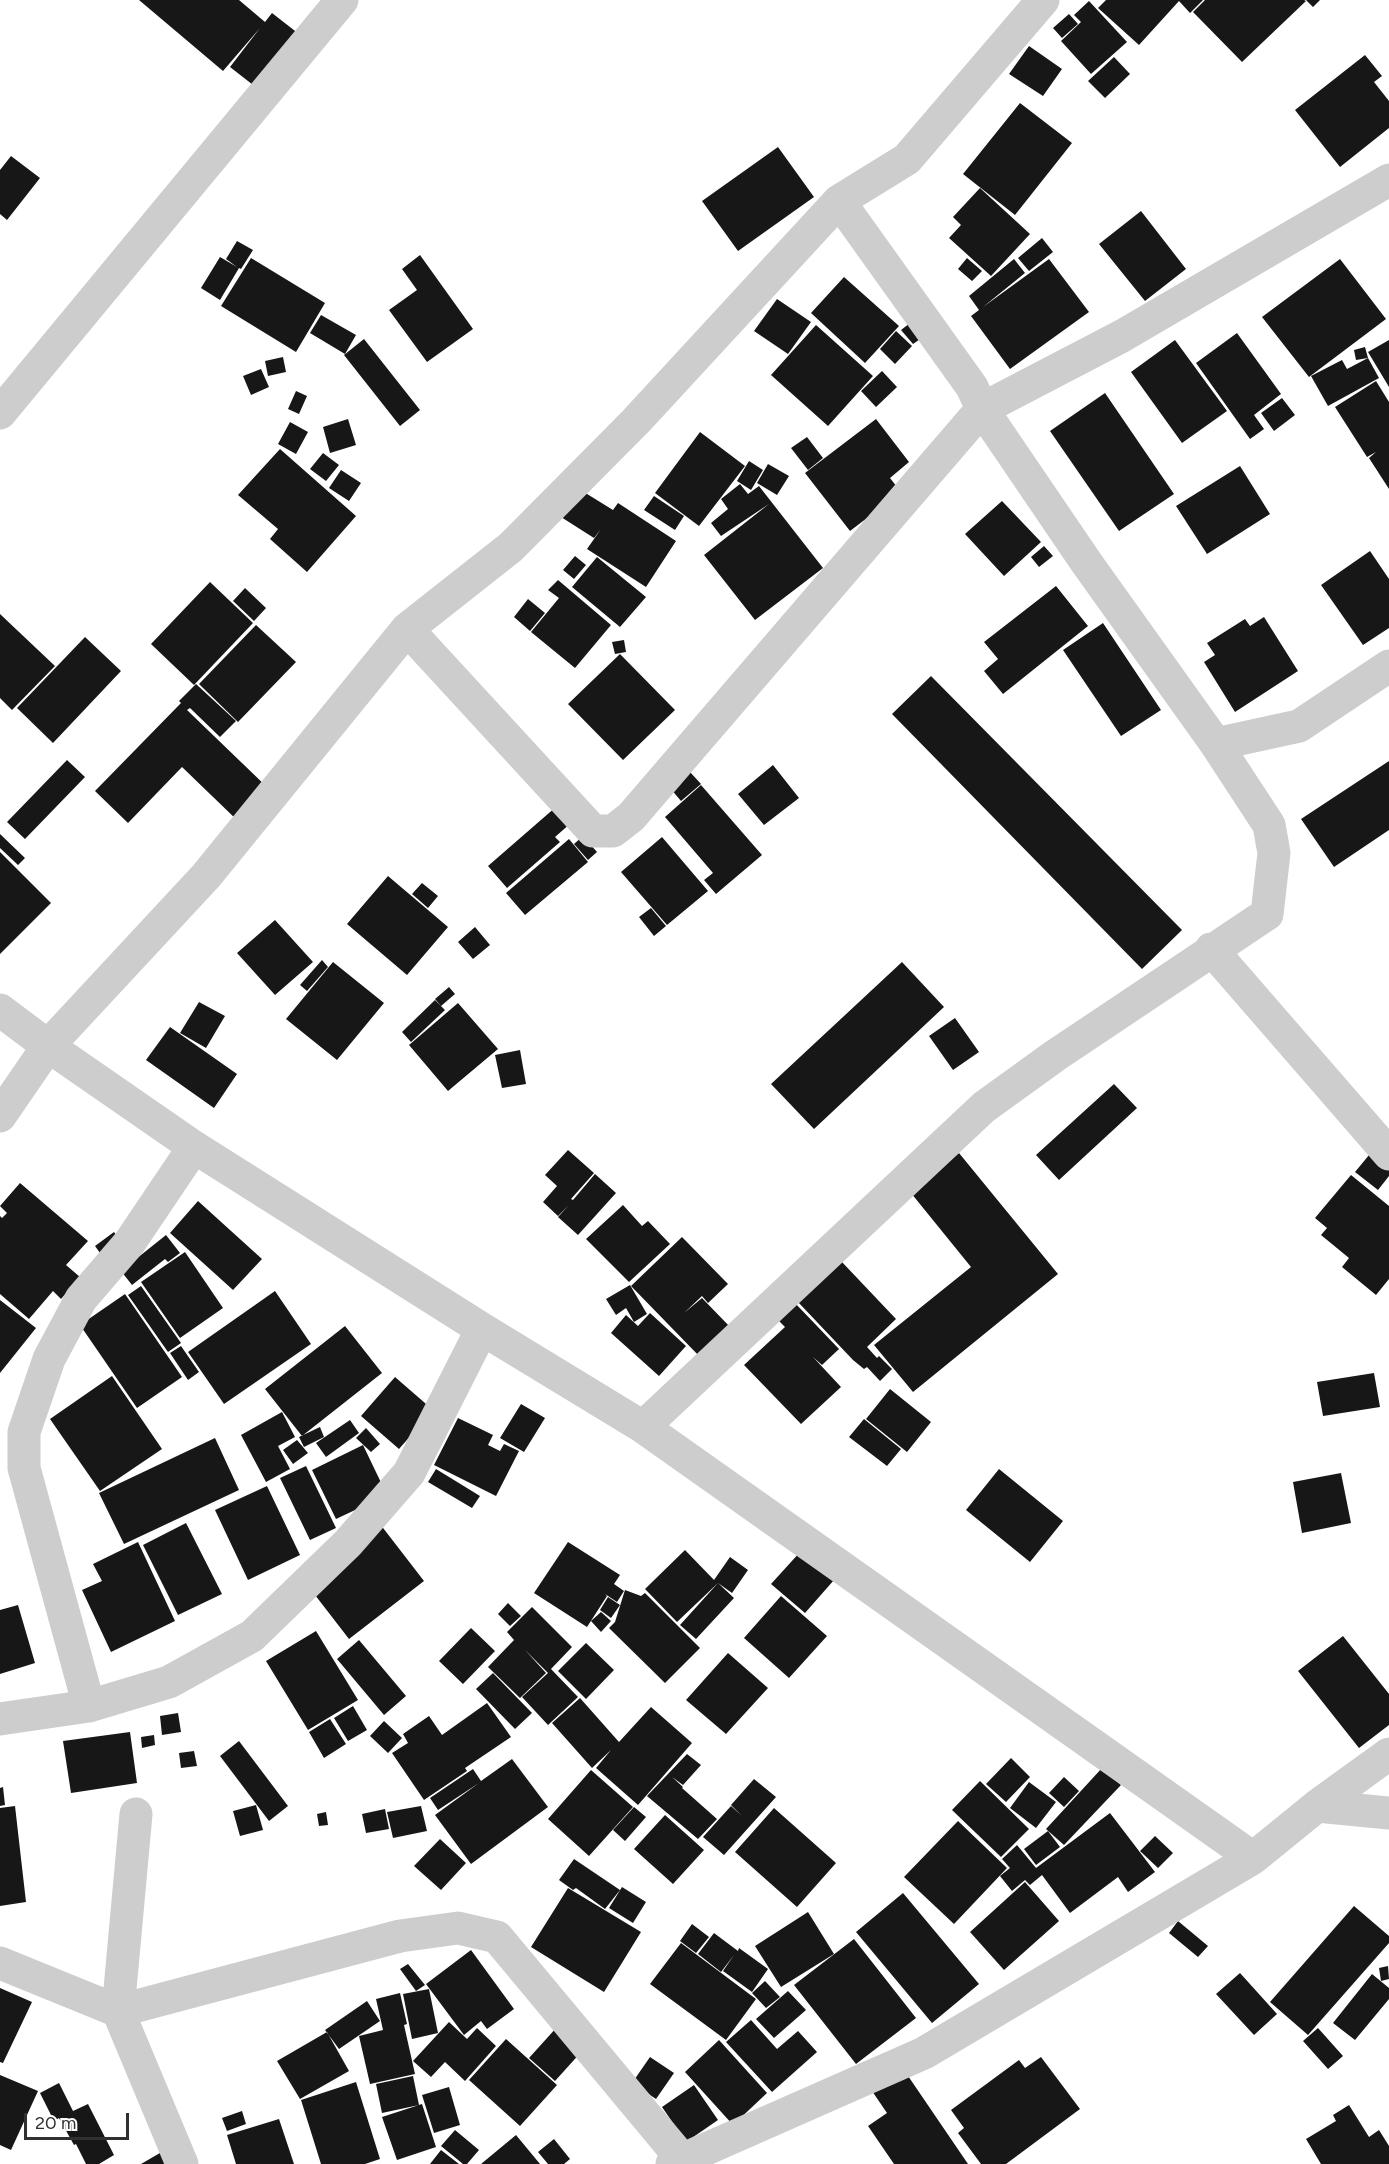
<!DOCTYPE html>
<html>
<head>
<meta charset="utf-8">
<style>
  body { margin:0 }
  #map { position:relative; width:1389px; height:2164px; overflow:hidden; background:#fff; font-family:Figtree,sans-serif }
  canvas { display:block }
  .scale { position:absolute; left:24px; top:2113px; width:105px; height:27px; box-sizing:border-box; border:3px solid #303030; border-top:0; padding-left:8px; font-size:18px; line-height:21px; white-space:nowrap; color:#303030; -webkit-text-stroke:4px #fff; paint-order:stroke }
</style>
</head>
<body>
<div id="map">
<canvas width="1389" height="2164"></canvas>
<div class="scale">20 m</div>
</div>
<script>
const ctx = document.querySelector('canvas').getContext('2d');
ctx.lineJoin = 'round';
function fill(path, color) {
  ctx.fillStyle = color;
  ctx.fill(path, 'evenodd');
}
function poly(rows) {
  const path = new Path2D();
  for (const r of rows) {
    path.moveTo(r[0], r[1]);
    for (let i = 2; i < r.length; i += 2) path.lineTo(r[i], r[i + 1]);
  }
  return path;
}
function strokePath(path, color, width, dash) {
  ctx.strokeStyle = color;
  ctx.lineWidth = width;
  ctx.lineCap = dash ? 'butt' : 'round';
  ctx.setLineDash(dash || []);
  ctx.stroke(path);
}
const building = poly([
  [139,0,239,0,265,22,272,13,313,45,271,99,230,67,260,28,223,71],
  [1106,0,1203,0,1190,13,1179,1,1139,45,1098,8],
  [1205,0,1304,0,1306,1,1242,62,1193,12],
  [1306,0,1320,0,1313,7],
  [1089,1,1127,42,1091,74,1061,41,1081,22,1074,15],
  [1069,14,1078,24,1062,38,1053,28],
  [1029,46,1062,69,1043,96,1009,74],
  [1365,55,1382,76,1374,82,1389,101,1389,128,1340,167,1295,110],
  [1114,57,1130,74,1105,98,1088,81],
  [1020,103,1072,143,1015,215,963,174],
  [778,147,814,197,738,251,702,201],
  [11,156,40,178,7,220,0,214,0,170],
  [980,188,1030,234,991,276,949,238,961,225,953,217],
  [1141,211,1186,269,1145,301,1099,244],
  [1042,238,1053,252,1029,271,1018,258],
  [237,241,253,250,241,269,239,268,220,300,201,288,220,257,237,267,226,259],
  [420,255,473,329,427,362,389,310,417,290,402,269],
  [251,258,325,303,296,352,221,306],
  [967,258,982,271,972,281,958,269],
  [1014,259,1025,273,983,307,1049,259,1089,312,1010,369,971,316,979,310,969,296],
  [1340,259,1386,319,1309,377,1262,317],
  [844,277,899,326,865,363,811,313],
  [777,299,811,322,788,354,754,331],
  [321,315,356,335,345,354,310,333],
  [914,320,926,335,913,344,901,330],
  [816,325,873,376,828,426,771,375],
  [896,331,912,346,895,364,880,349],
  [1237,333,1281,394,1254,415,1264,429,1250,439,1196,363],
  [364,339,420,410,400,426,344,355],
  [1175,340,1227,411,1182,443,1131,372],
  [1389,340,1389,387,1368,352],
  [1365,347,1368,358,1356,360,1354,350],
  [283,357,286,372,268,376,265,361],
  [1368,358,1379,378,1328,406,1311,376,1342,360,1347,369],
  [261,369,269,387,251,395,243,376],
  [882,371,897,387,876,407,861,391],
  [1376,381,1389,402,1389,489,1369,458,1376,452,1367,457,1335,407],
  [296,391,307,396,299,414,288,409],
  [1105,393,1174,494,1119,531,1050,431],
  [1282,398,1295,415,1274,431,1261,413],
  [348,419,356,445,330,453,323,427],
  [876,419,909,462,890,478,901,492,850,531,805,473],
  [290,422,308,432,296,454,278,444],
  [700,432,745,466,699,526,655,493],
  [807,437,823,458,808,470,791,448],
  [280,449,356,516,307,572,270,539,278,529,238,495],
  [323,453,339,465,326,481,310,469],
  [749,461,763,470,751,490,737,481],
  [768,464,789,476,777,495,757,483],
  [1240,466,1270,514,1207,554,1176,506],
  [341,470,361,483,349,501,329,488],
  [740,484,748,494,759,486,823,568,755,620,704,555,769,504,721,536,711,523,728,509,721,499],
  [579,489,613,510,618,503,676,541,646,587,587,549,601,529,594,538,561,517],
  [654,496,684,516,675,530,644,510],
  [1002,501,1041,542,1004,576,965,534],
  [1044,546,1053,556,1039,567,1031,557],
  [1370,551,1389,579,1389,628,1363,645,1321,585],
  [575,556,586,565,574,579,563,570],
  [597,557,646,597,620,627,572,587],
  [558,580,611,625,575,668,531,632,559,598,548,590],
  [210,582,253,623,194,685,151,644],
  [1056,586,1088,626,1003,694,984,671,998,659,984,642],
  [245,588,266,608,254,621,233,601],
  [528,599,545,613,530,631,514,617],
  [0,614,55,666,12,710,0,698],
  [1264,617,1298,671,1235,712,1204,662,1215,655,1207,643,1245,619,1250,626],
  [1103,623,1161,710,1121,736,1063,650],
  [256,625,296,662,238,722,199,684],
  [85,637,121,671,53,743,17,708],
  [624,640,626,652,615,654,612,642],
  [620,654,675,710,623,760,568,704],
  [931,676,1182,930,1142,969,892,714],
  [196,684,236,721,220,737,190,708,187,710,270,790,239,822,182,767,128,823,95,791,181,703,179,701],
  [67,760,85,777,25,839,7,822],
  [1389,761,1389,830,1334,867,1301,819],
  [773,765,799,798,764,825,738,794],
  [690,772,701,784,681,801,670,788],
  [701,785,762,855,716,894,704,880,713,873,665,817],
  [557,806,571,823,555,837,560,842,507,888,488,866],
  [0,834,25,858,18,865,0,848],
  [583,836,597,852,588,860,574,844],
  [662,837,708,891,667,925,621,872],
  [569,839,588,862,525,915,506,893],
  [0,852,51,903,0,954],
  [388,876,448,927,407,975,347,924],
  [422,883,438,896,428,908,412,894],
  [651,908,666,926,654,936,639,917],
  [275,920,313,962,275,995,237,953],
  [475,927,490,945,473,959,458,942],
  [322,960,328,967,307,991,300,985],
  [333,962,384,1003,337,1060,286,1019],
  [902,962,944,1007,814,1129,771,1084],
  [449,987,455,994,441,1006,435,999],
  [435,1000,445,1010,411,1042,402,1032],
  [199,1002,225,1016,206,1048,180,1033],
  [458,1003,498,1049,448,1091,409,1045],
  [955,1018,979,1052,953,1070,929,1036],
  [170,1027,237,1074,214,1108,146,1060],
  [520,1050,526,1084,502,1088,495,1055],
  [1114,1084,1137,1108,1059,1180,1036,1155],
  [1374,1149,1389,1162,1389,1176,1378,1190,1355,1172],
  [568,1150,594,1173,571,1199,573,1200,595,1174,616,1193,578,1235,558,1217,569,1205,558,1216,543,1202,557,1186,545,1175],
  [959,1153,1058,1274,913,1392,874,1345,971,1267,911,1193],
  [1351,1175,1389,1206,1389,1279,1376,1295,1342,1267,1349,1258,1321,1235,1327,1228,1315,1218],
  [20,1183,88,1241,66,1265,80,1277,61,1299,53,1291,29,1319,0,1294,0,1216,2,1218,7,1213,0,1206],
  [198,1201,262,1259,233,1290,170,1233],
  [623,1205,642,1226,648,1221,670,1244,629,1282,586,1239],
  [114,1232,124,1247,105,1260,95,1246],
  [166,1235,180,1253,168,1262,165,1259,132,1285,121,1271],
  [682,1237,728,1284,708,1303,702,1296,684,1313,702,1298,732,1329,701,1358,631,1286],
  [185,1252,223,1308,180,1338,141,1282],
  [841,1261,896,1319,867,1347,877,1358,879,1356,892,1369,880,1381,867,1367,864,1369,853,1360,798,1302],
  [630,1285,647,1314,634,1322,626,1308,616,1315,606,1299],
  [141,1286,181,1343,168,1352,128,1295],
  [275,1291,311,1344,224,1404,188,1352],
  [125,1294,182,1377,137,1408,80,1325],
  [0,1300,36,1328,0,1373],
  [794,1302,839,1349,822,1365,813,1357,841,1387,801,1424,744,1365,785,1327,777,1319],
  [650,1313,686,1346,659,1376,611,1333,626,1315,638,1326],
  [345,1326,382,1373,302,1436,265,1389],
  [181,1346,199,1372,188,1380,170,1353],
  [1374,1373,1380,1407,1323,1416,1317,1382],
  [112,1376,162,1449,100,1491,50,1419],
  [395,1377,433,1410,399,1449,361,1416],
  [890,1389,931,1422,907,1452,866,1419],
  [521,1404,545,1418,524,1452,500,1438],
  [282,1412,295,1437,278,1446,290,1469,266,1482,241,1435],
  [458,1418,493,1435,488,1445,500,1451,504,1444,519,1451,496,1496,434,1465],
  [864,1419,901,1449,887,1466,849,1437],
  [350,1420,359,1433,326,1457,316,1443],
  [320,1427,324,1437,304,1447,299,1437],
  [366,1428,380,1444,371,1452,356,1438],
  [215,1438,239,1490,124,1544,99,1493],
  [297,1440,308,1453,293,1464,283,1450],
  [363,1445,387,1495,336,1519,312,1470],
  [306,1466,336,1528,310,1540,280,1478],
  [436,1469,480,1496,472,1508,428,1482],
  [999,1469,1063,1521,1030,1562,966,1510],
  [1341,1473,1351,1523,1302,1533,1293,1482],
  [267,1486,300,1555,248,1580,215,1510],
  [186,1523,222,1594,178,1615,143,1545],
  [380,1524,424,1581,349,1639,305,1582],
  [138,1542,175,1621,111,1652,82,1590,102,1581,93,1564],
  [568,1542,620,1575,614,1584,624,1591,617,1602,605,1594,607,1596,587,1627,534,1593],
  [685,1550,714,1580,730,1557,748,1570,732,1593,718,1583,677,1622,645,1589],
  [801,1551,834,1580,805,1613,771,1584],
  [718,1583,734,1598,696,1639,680,1625],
  [625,1590,641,1596,645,1593,700,1648,665,1683,609,1628,615,1622],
  [781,1596,827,1636,789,1678,744,1638],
  [608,1597,620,1605,611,1618,600,1610],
  [508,1603,521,1616,510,1626,498,1614],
  [18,1605,35,1663,0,1674,0,1610],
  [532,1607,572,1647,551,1669,578,1697,548,1725,522,1697,548,1673,525,1650,546,1673,520,1698,488,1667,514,1640,507,1632],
  [601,1612,611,1621,601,1632,591,1621],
  [471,1628,495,1651,463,1684,439,1661],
  [316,1631,358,1700,308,1730,266,1661],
  [1343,1636,1389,1694,1389,1725,1359,1748,1298,1671],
  [359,1640,406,1696,384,1715,337,1659],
  [586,1643,614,1670,586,1699,558,1671],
  [728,1653,768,1688,726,1734,686,1700],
  [493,1673,532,1713,515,1729,476,1689],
  [580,1698,619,1742,651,1707,692,1743,638,1805,596,1768,611,1750,592,1768,552,1723],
  [487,1703,511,1737,465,1768,467,1771,424,1800,392,1753,408,1743,403,1734,429,1716,442,1735],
  [353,1706,367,1730,348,1741,334,1718],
  [178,1713,181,1732,162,1735,160,1716],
  [330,1719,346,1744,324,1758,309,1732],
  [384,1721,402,1738,388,1753,370,1736],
  [130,1732,137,1783,71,1793,63,1741],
  [154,1735,155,1745,142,1748,141,1737],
  [239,1741,288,1806,269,1821,220,1756],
  [194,1751,197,1766,181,1768,179,1753],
  [687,1754,701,1765,683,1785,672,1777,683,1787,682,1788,717,1819,698,1839,647,1796],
  [1011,1758,1030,1777,1006,1802,986,1784],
  [512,1759,548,1807,471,1864,435,1815,479,1783,438,1810,430,1798,473,1769,481,1781],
  [1102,1768,1121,1785,1064,1845,1046,1829],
  [591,1770,633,1807,589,1856,548,1819],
  [1064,1777,1079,1791,1064,1807,1049,1793],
  [754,1779,776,1797,724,1855,703,1837,731,1806,742,1816,731,1805],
  [980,1781,1029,1829,1001,1857,952,1810],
  [1029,1782,1056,1802,1036,1828,1010,1808],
  [3,1787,5,1805,0,1806,0,1788],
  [256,1805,263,1830,240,1836,233,1811],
  [15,1806,26,1902,0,1906,0,1808],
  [421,1806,427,1831,393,1838,387,1812],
  [634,1807,646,1817,625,1841,613,1830],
  [774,1808,836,1863,797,1907,735,1852],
  [385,1809,389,1829,366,1833,362,1814],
  [326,1812,328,1825,319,1826,317,1814],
  [1110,1813,1155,1872,1128,1892,1118,1877,1070,1913,1042,1875,1030,1885,1025,1880,1012,1891,1000,1876,1010,1868,1002,1859,1017,1845,1036,1868],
  [665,1815,704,1850,673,1884,634,1849],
  [958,1821,1007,1868,954,1924,904,1877],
  [1048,1831,1060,1847,1036,1865,1024,1849],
  [1155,1836,1173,1853,1158,1868,1140,1851],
  [440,1839,466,1863,441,1890,414,1866],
  [574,1859,620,1890,605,1909,576,1888,573,1890,559,1880],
  [1025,1882,1059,1921,1004,1970,970,1932],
  [622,1887,646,1902,633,1923,609,1908],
  [568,1888,641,1932,604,1992,531,1947],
  [903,1893,979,1984,932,2023,856,1932],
  [1354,1906,1389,1936,1389,1943,1308,2035,1270,2002],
  [808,1912,834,1954,781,1987,755,1946],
  [1178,1921,1208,1946,1198,1957,1169,1933],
  [692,1924,709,1937,696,1953,680,1941],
  [714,1933,738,1951,739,1948,768,1969,752,1992,723,1971,734,1955,721,1972,698,1954],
  [854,1939,916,2018,856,2064,794,1985],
  [681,1943,756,1999,726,2040,650,1984],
  [471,1950,514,2009,487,2029,481,2021,464,2035,426,1984],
  [408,1964,425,1985,416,1991,400,1969],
  [1388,1966,1389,1979,1381,1981,1379,1968],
  [1240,1973,1277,2014,1254,2035,1216,1994],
  [1372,1974,1389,1988,1389,1999,1355,2040,1333,2023],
  [765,1981,780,1997,766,2008,752,1993],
  [0,1988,32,2002,3,2063,0,2062],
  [429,1989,438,2033,412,2039,403,1994],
  [788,1991,806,2010,774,2038,756,2019],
  [400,1993,407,2024,404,2025,415,2074,370,2084,359,2036,383,2030,376,1999],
  [367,2001,380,2021,339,2049,325,2030],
  [751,2020,777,2049,798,2031,817,2052,772,2092,726,2042],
  [449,2022,467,2039,477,2028,496,2046,465,2081,445,2062,431,2077,413,2061],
  [557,2027,583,2050,555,2081,529,2058],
  [1318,2028,1343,2056,1328,2069,1303,2041],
  [327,2032,349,2071,300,2099,277,2061],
  [506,2039,557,2085,520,2126,469,2080],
  [719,2040,767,2093,733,2125,685,2072],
  [650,2057,674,2073,656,2099,632,2083],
  [1041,2057,1080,2109,1006,2164,981,2164,958,2133,964,2128,951,2110,1019,2060,1025,2068],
  [904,2070,968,2164,894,2164,868,2126,887,2113,872,2091],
  [0,2075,38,2091,11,2150,0,2145],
  [413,2076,419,2105,382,2113,376,2084],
  [356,2082,380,2159,365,2164,321,2164,301,2100],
  [59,2083,73,2111,88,2104,114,2155,99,2164,86,2164,76,2144,74,2145,59,2118,54,2121,40,2093],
  [694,2085,718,2120,686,2142,662,2107],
  [449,2087,460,2125,434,2133,422,2095],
  [422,2104,436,2147,397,2160,382,2117],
  [1349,2105,1369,2137,1379,2130,1389,2146,1389,2164,1321,2164,1306,2139,1336,2121,1333,2115],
  [242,2111,246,2124,227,2131,222,2118],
  [279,2119,294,2164,236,2164,227,2135],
  [455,2130,479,2150,467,2164,463,2164,441,2146],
  [516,2135,540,2164,481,2164],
  [554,2139,570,2159,564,2164,548,2164,538,2152],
  [172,2146,183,2164,141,2164],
  [441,2150,459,2164,430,2164]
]);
const street = poly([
  [839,201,907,159,1043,0],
  [0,413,342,0],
  [407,629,593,831,613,831,631,817,982,409,1122,336,1389,180],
  [1216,744,1299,726,1389,666],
  [1211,949,1389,1154],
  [0,1010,48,1046,194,1147,482,1329,643,1427,984,1107,1056,1055,1267,914,1274,853,1269,825,1216,744,1086,562,982,409,972,387,839,201,636,421,511,547,407,629,206,876,48,1046,0,1116],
  [194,1147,130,1242,81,1299,49,1359,24,1432,24,1468,89,1706,169,1682,252,1636,348,1543,409,1473,482,1329],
  [643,1427,1253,1858],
  [0,1719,89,1706],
  [1317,1806,1389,1813],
  [0,1963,118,2011,136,1814],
  [182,2164,118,2011,400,1936,458,1928,497,1937,682,2159],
  [672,2164,924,2053,1253,1858,1317,1806,1389,1754]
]);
fill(building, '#171717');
strokePath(street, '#cdcdcd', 33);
</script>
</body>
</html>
